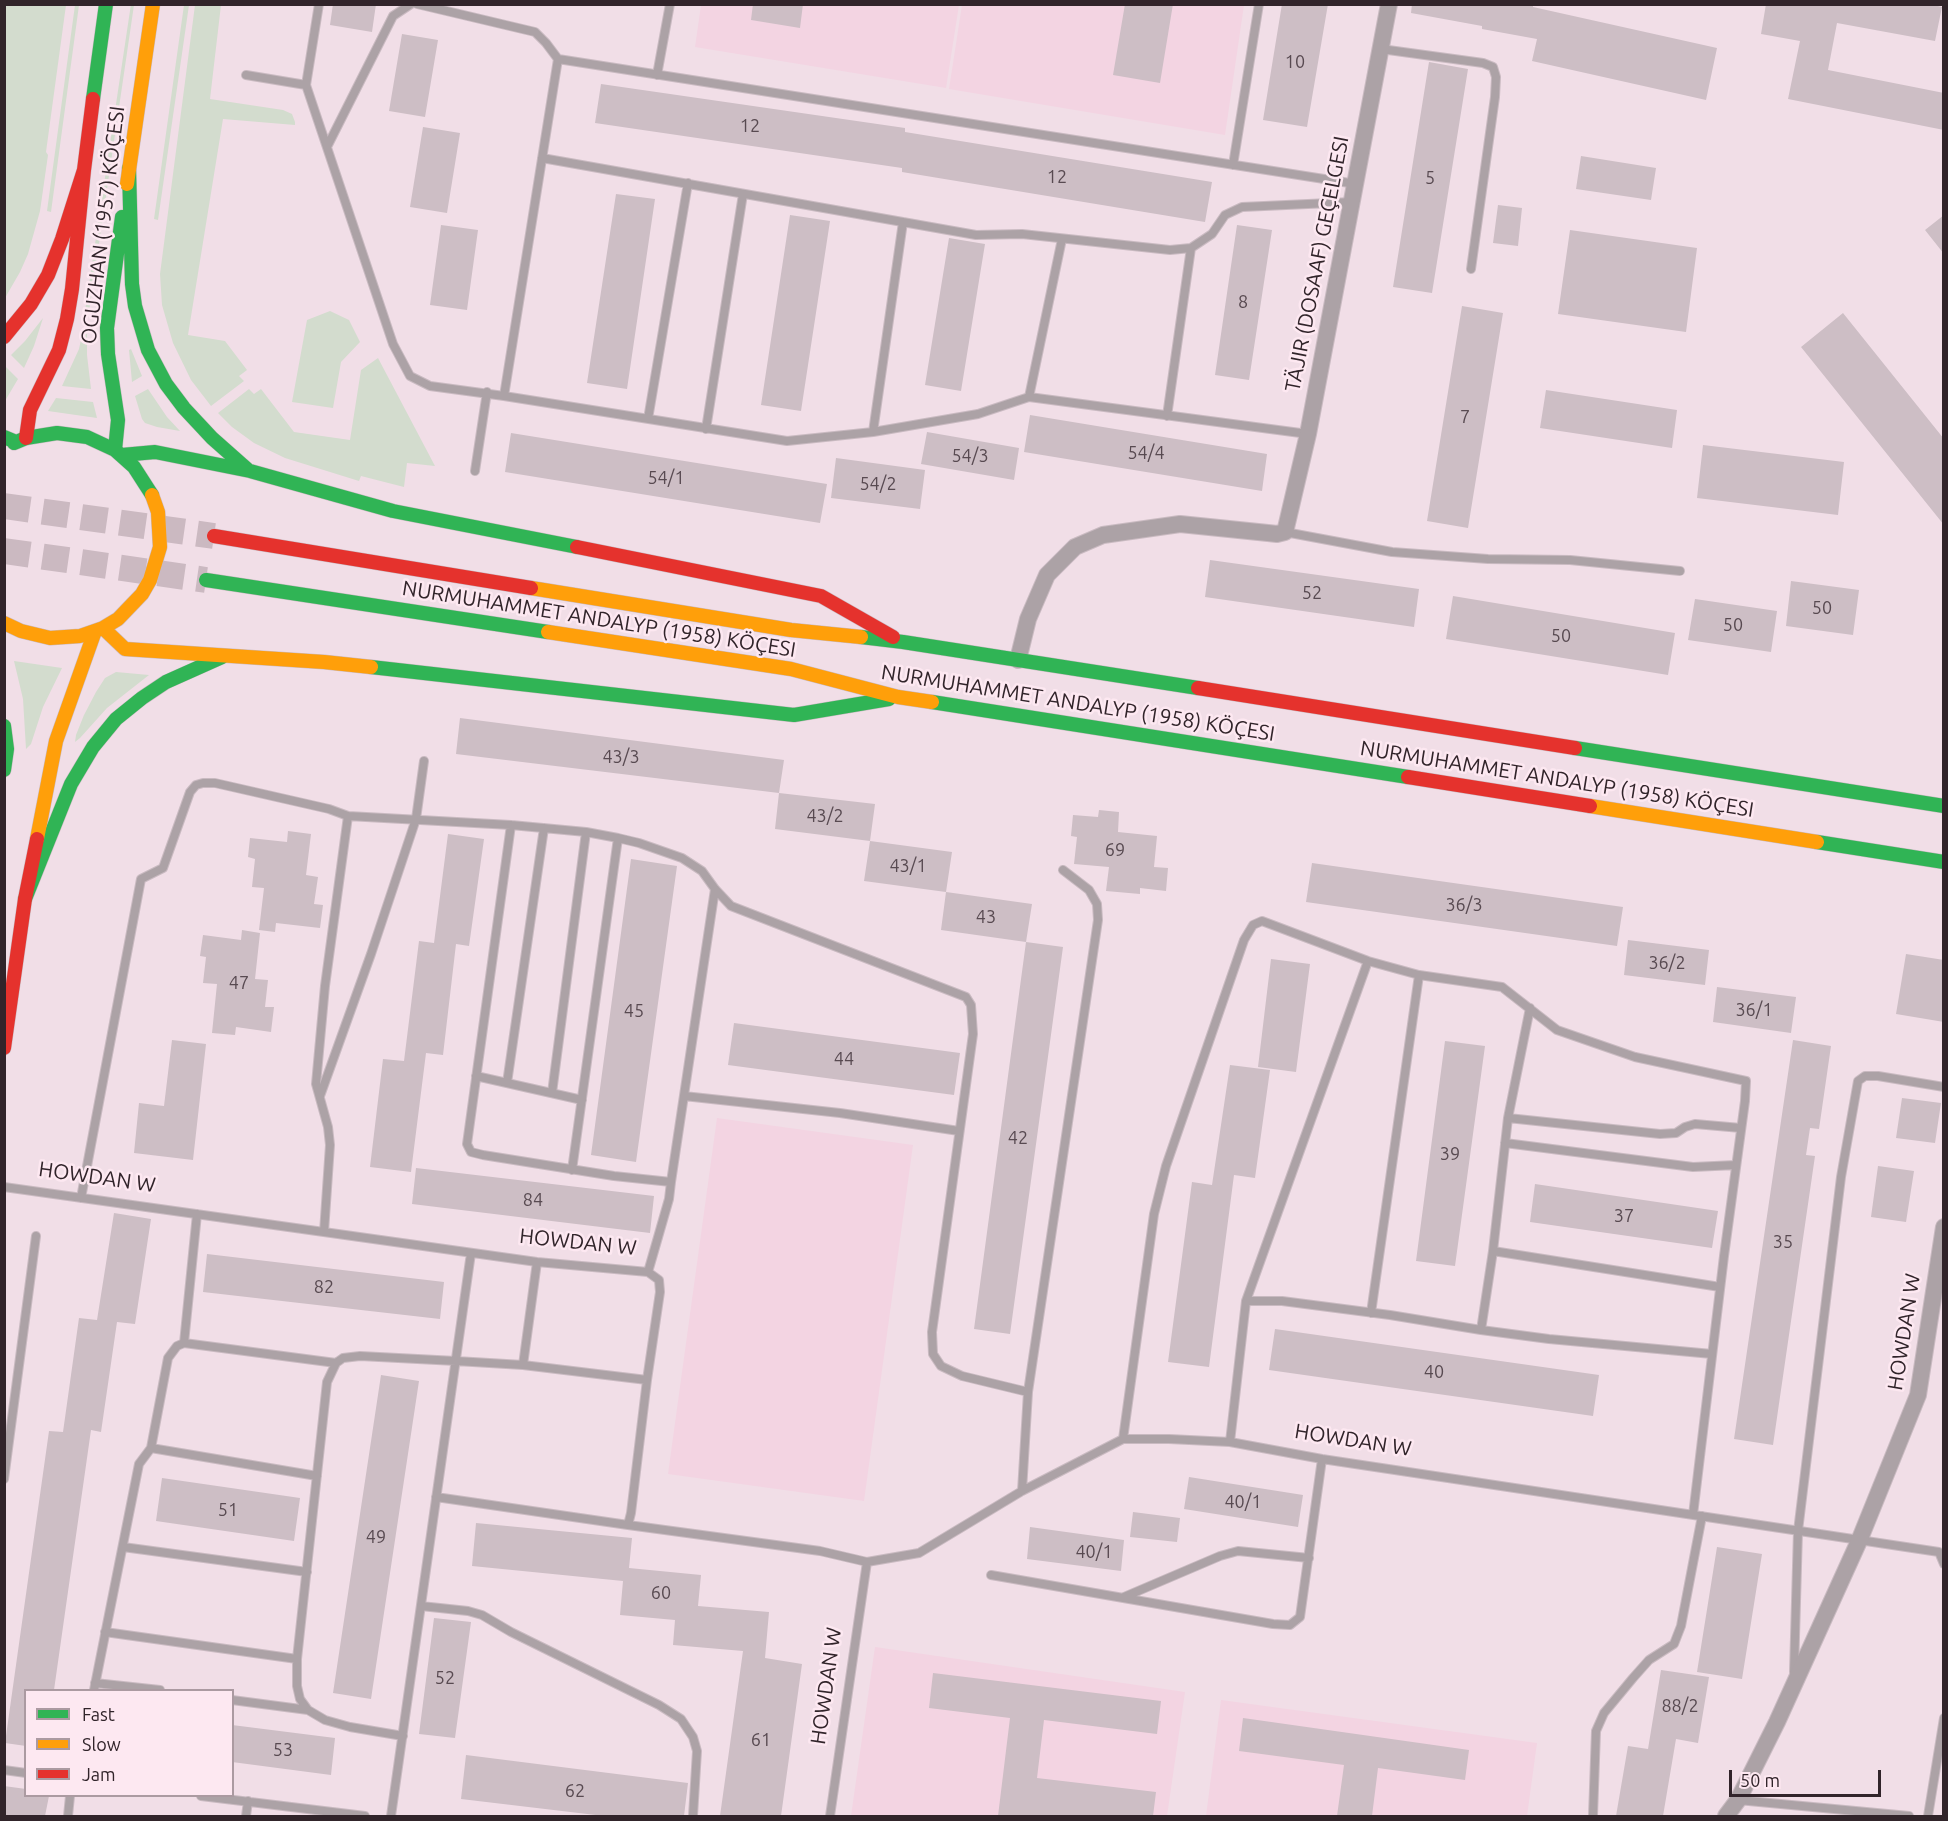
<!DOCTYPE html>
<html>
<head>
<meta charset="utf-8">
<style>
  body { margin:0 }
  #map { position:relative; width:1948px; height:1821px; overflow:hidden; background:#f1dee7; font-family:Ubuntu,sans-serif }
  canvas { display:block }
  .frame { position:absolute; inset:0; border:6px solid #31242a; pointer-events:none }
  .legend { position:absolute; left:24px; top:1689px; width:210px; height:108px; box-sizing:border-box; background:#fde8f1; border:2px solid #ab9aa1; margin:0; padding:8px 10px; list-style:none; font-size:18px; color:#31242a }
  .legend li { display:flex; align-items:center; gap:12px; height:30px }
  .legend b { width:30px; border:2px solid #ab9aa1 }
  .scale { position:absolute; left:1729px; top:1770px; width:152px; height:27px; box-sizing:border-box; border:3px solid #31242a; border-top:0; padding-left:8px; font-size:18px; line-height:21px; white-space:nowrap; color:#31242a; -webkit-text-stroke:4px #fde8f1; paint-order:stroke }
</style>
</head>
<body>
<div id="map">
<canvas width="1948" height="1821"></canvas>
<div class="frame"></div>
<ul class="legend">
<li><b style="height:8px;background:#30b455"></b>Fast</li>
<li><b style="height:8px;background:#ff9f0a"></b>Slow</li>
<li><b style="height:8px;background:#e5322d"></b>Jam</li>
</ul>
<div class="scale">50 m</div>
</div>
<script>
const ctx = document.querySelector('canvas').getContext('2d');
ctx.lineJoin = 'round';
function fill(path, color) {
  ctx.fillStyle = color;
  ctx.fill(path, 'evenodd');
}
function poly(rows) {
  const path = new Path2D();
  for (const r of rows) {
    path.moveTo(r[0], r[1]);
    for (let i = 2; i < r.length; i += 2) path.lineTo(r[i], r[i + 1]);
  }
  return path;
}
function strokePath(path, color, width, dash) {
  ctx.strokeStyle = color;
  ctx.lineWidth = width;
  ctx.lineCap = dash ? 'butt' : 'round';
  ctx.setLineDash(dash || []);
  ctx.stroke(path);
}
function write(font, color, halo, rows, align = 'center') {
  ctx.font = font + ' Ubuntu,sans-serif';
  ctx.lineWidth = 5;
  ctx.setLineDash([]);
  ctx.textBaseline = 'middle';
  ctx.strokeStyle = halo;
  ctx.fillStyle = color;
  for (const [text, x, y, turn = 0] of rows) {
    ctx.save();
    ctx.translate(x, y);
    ctx.rotate((+turn || 0) * Math.PI / 180);
    ctx.textAlign = isNaN(turn) ? turn : align;
    if (halo) ctx.strokeText(text, 0, 0);
    ctx.fillText(text, 0, 0);
    ctx.restore();
  }
}
const built = poly([
  [701,5,959,5,946,88,695,47],
  [962,5,1244,5,1225,135,949,89],
  [717,1118,913,1145,864,1501,668,1474],
  [875,1647,1185,1692,1167,1816,851,1816],
  [1221,1700,1537,1743,1527,1816,1206,1816]
]);
const green = poly([
  [5,4,66,5,46,152,48,155,40,211,28,254,20,272,5,298],
  [131,4,134,5,89,312,85,311],
  [75,5,79,5,51,212,47,211],
  [184,5,189,5,158,220,154,219],
  [195,5,221,5,210,99,283,110,292,114,295,122,295,125,223,119,188,335,225,341,247,370,239,376,244,381,211,406,191,380,173,343,162,305,160,274],
  [330,311,349,320,360,342,341,362,333,408,292,402,307,320],
  [43,318,34,346,24,368,11,355,25,341],
  [83,331,87,334,87,355,91,389,62,386,79,349],
  [131,349,142,376,132,382,129,350],
  [378,358,435,466,407,463,404,487,361,476,359,481,285,458,254,443,232,427,218,413,249,389,254,394,261,389,294,432,350,440,361,370],
  [5,366,18,379,5,401],
  [148,389,167,417,180,431,157,427,145,423,142,419,135,396],
  [56,398,93,402,97,418,48,411],
  [14,661,62,668,43,707,31,744,26,749,23,699],
  [116,672,149,675,107,708,80,738,75,742,76,735,84,715,96,692,105,678]
]);
const building = poly([
  [333,4,376,4,372,32,330,25],
  [753,4,803,4,800,28,751,20],
  [1125,4,1173,4,1160,83,1113,75],
  [1282,4,1328,4,1307,127,1263,120],
  [1412,4,1533,4,1533,7,1717,48,1706,100,1532,61,1537,39,1482,29,1482,26,1411,13],
  [1766,4,1930,4,1942,7,1935,41,1837,23,1828,70,1944,93,1944,130,1788,99,1800,41,1761,34],
  [402,34,438,40,425,117,389,111],
  [1429,62,1468,69,1432,293,1393,287],
  [601,84,905,128,905,132,1212,182,1205,222,902,172,902,168,595,123],
  [423,127,460,133,447,213,410,207],
  [1581,156,1656,168,1651,200,1576,189],
  [616,194,655,199,627,389,587,383],
  [1498,205,1522,208,1518,246,1493,243],
  [790,215,830,221,801,411,761,405],
  [1944,215,1944,254,1925,230],
  [441,225,478,230,467,310,430,305],
  [1237,225,1272,230,1249,380,1215,375],
  [1570,230,1697,248,1686,332,1558,314],
  [949,238,985,244,961,391,925,385],
  [1462,306,1503,313,1468,528,1427,521],
  [1843,313,1944,439,1944,525,1801,347],
  [1546,390,1677,410,1672,448,1540,428],
  [1030,415,1267,454,1262,491,1024,452],
  [927,432,1019,448,1014,480,921,464],
  [511,433,827,484,820,523,505,472],
  [1703,445,1844,462,1838,515,1697,498],
  [836,458,925,470,920,509,831,498],
  [1210,560,1419,589,1414,627,1205,597],
  [1791,581,1859,590,1853,635,1786,626],
  [1453,596,1675,633,1668,675,1446,639],
  [1695,599,1777,611,1771,652,1688,640],
  [460,718,784,760,779,793,456,754],
  [779,793,875,804,870,841,775,829],
  [1099,810,1119,812,1118,832,1157,836,1154,867,1168,868,1166,891,1140,888,1140,894,1106,891,1109,867,1074,864,1077,837,1071,836,1073,815,1098,817],
  [288,831,311,834,306,875,318,877,314,904,323,905,320,928,276,923,275,932,259,930,264,888,252,887,255,859,248,857,250,838,287,842],
  [448,834,484,839,469,946,456,944,443,1055,426,1053,411,1172,370,1167,383,1059,404,1061,419,941,434,943],
  [870,841,952,852,946,892,864,881],
  [631,859,677,866,636,1162,591,1155],
  [1312,863,1623,907,1617,946,1306,902],
  [946,892,1032,904,1026,942,941,930],
  [242,930,260,933,255,979,268,980,265,1007,274,1007,271,1032,236,1027,235,1035,212,1033,217,984,203,983,206,957,200,956,203,935,241,940],
  [1628,940,1709,950,1705,985,1624,975],
  [1026,942,1063,947,1010,1334,974,1329],
  [1906,954,1944,960,1944,1022,1896,1014],
  [1271,959,1310,964,1296,1072,1258,1067],
  [1717,987,1796,997,1791,1033,1713,1022],
  [734,1023,960,1053,954,1095,728,1065],
  [172,1040,206,1044,193,1160,134,1153,139,1103,164,1106],
  [1793,1040,1831,1046,1819,1129,1810,1128,1806,1155,1815,1156,1773,1445,1734,1439],
  [1445,1041,1485,1046,1455,1266,1416,1261],
  [1230,1065,1270,1070,1255,1178,1234,1175,1209,1367,1168,1362,1192,1182,1212,1185],
  [1902,1098,1941,1103,1935,1143,1896,1138],
  [1878,1166,1914,1171,1906,1222,1871,1217],
  [416,1168,654,1196,650,1233,412,1204],
  [1535,1184,1718,1211,1712,1248,1530,1222],
  [114,1213,151,1219,135,1324,117,1322,101,1432,91,1430,54,1690,26,1690,26,1746,5,1743,49,1431,63,1432,79,1318,97,1320],
  [207,1254,444,1282,440,1319,203,1292],
  [1275,1329,1599,1375,1593,1416,1269,1370],
  [381,1375,419,1381,371,1699,333,1693],
  [1189,1477,1303,1495,1298,1527,1184,1509],
  [162,1478,300,1498,294,1541,156,1521],
  [1133,1512,1180,1518,1177,1542,1130,1537],
  [476,1523,632,1538,629,1568,701,1575,698,1606,769,1612,765,1658,802,1664,781,1816,720,1816,743,1651,673,1645,675,1620,620,1615,623,1581,472,1566],
  [1030,1527,1124,1540,1121,1571,1027,1559],
  [1717,1547,1762,1554,1742,1679,1697,1672],
  [434,1618,471,1622,455,1738,419,1734],
  [1661,1670,1709,1677,1698,1743,1676,1739,1663,1816,1616,1816,1628,1746,1648,1749],
  [933,1673,1161,1701,1157,1734,1044,1720,1037,1778,1156,1792,1153,1816,998,1816,1010,1718,929,1708],
  [1243,1718,1469,1750,1465,1780,1378,1768,1372,1816,1337,1816,1344,1765,1239,1751],
  [232,1725,335,1738,331,1775,232,1762],
  [466,1755,688,1783,684,1816,604,1816,461,1799],
  [4,1786,26,1789,26,1796,49,1796,45,1816,4,1816]
]);
const primaryTunnel = poly([
  [4,506,214,536],
  [4,551,206,580]
]);
const lane = poly([
  [417,4,535,32,546,43,558,59],
  [1381,49,1483,63,1493,67,1496,77,1495,97,1471,269],
  [246,75,306,85,393,344,410,376,430,386,504,396,558,59,1356,184],
  [657,75,670,4],
  [306,85,319,4],
  [328,145,393,16,411,4],
  [542,158,976,235,1022,234,1170,250,1191,248,1212,234,1225,215,1242,207,1352,202],
  [1233,165,1259,4],
  [504,396,787,441,873,432,978,414,1029,397,1308,434],
  [1029,397,1062,239],
  [1167,416,1191,248],
  [648,419,688,183],
  [706,429,743,194],
  [873,432,903,222],
  [475,471,487,392],
  [1285,532,1392,552,1488,559,1570,560,1680,571],
  [511,825,467,1144,471,1152,483,1155,614,1176,671,1182,669,1199,648,1272],
  [476,1076,582,1100],
  [507,1083,544,828],
  [552,1093,586,832],
  [320,1096,371,954,416,819,424,761],
  [684,1096,840,1113,959,1131],
  [1508,1118,1660,1134,1676,1133,1685,1127,1695,1124,1741,1128],
  [1505,1143,1693,1167,1736,1165],
  [572,1170,618,838],
  [671,1182,715,889],
  [4,1187,537,1262,648,1272,659,1280,660,1292,647,1380,631,1513,628,1525,820,1551,867,1562],
  [81,1198,141,879,163,868,190,792,196,785,203,783,215,783,329,809,348,816],
  [324,1232,330,1145,328,1127,316,1084,325,986,348,816,511,825,586,832,618,838,639,843,682,858,702,871,715,889,731,906,966,997,971,1005,973,1034,932,1332,933,1354,941,1366,962,1376,1028,1392],
  [1493,1251,1508,1118,1530,1008],
  [1246,1301,1368,961],
  [1371,1313,1419,975],
  [1481,1330,1549,1339,1712,1354],
  [184,1343,197,1214],
  [523,1365,537,1262],
  [1123,1439,1154,1214,1166,1166,1244,940,1253,925,1262,921,1368,961,1419,975,1502,987,1557,1030,1635,1057,1746,1081,1745,1101,1724,1256,1693,1515],
  [1230,1442,1246,1301,1282,1301,1390,1315,1481,1330,1493,1251,1720,1287],
  [151,1448,317,1476],
  [4,1479,36,1236],
  [1022,1491,1028,1392,1098,920,1097,904,1089,890,1063,870],
  [436,1497,628,1525],
  [123,1547,307,1572],
  [991,1575,1273,1624,1290,1625,1300,1617,1322,1459],
  [1124,1597,1220,1556,1238,1551,1309,1558],
  [421,1606,468,1611,482,1615,511,1632,659,1705,681,1719,693,1737,697,1751,693,1816],
  [105,1632,297,1659],
  [1794,1672,1798,1531,1841,1177,1858,1081,1865,1076,1878,1076,1944,1087],
  [95,1683,160,1690],
  [94,1690,139,1464,151,1448,168,1358,177,1346,184,1343,336,1363],
  [232,1700,308,1710],
  [403,1736,350,1727,325,1720,308,1710,300,1699,297,1686,297,1659,327,1382,336,1363,343,1358,360,1356,456,1361,523,1365,647,1380],
  [4,1770,26,1773],
  [201,1796,365,1816],
  [1738,1800,1909,1816],
  [68,1816,70,1796],
  [246,1816,248,1801],
  [391,1816,471,1253],
  [830,1816,867,1562,919,1553,1022,1491,1123,1439,1169,1439,1230,1442,1322,1459,1939,1552,1944,1564],
  [1593,1816,1596,1731,1604,1713,1633,1678,1649,1660,1674,1644,1681,1626,1702,1516],
  [1928,1816,1944,1718]
]);
const street = poly([
  [1018,660,1028,619,1047,575,1075,547,1103,535,1180,524,1268,533,1277,534,1285,532,1308,434,1389,4],
  [1726,1816,1738,1800,1777,1722,1859,1541,1918,1395,1944,1227]
]);
const fast = poly([
  [93,99,106,4],
  [129,168,132,284,135,306,148,350,166,384,184,408,212,438,247,469],
  [4,437,16,442],
  [14,443,26,438,57,433,87,437,115,450,134,467,152,495],
  [115,450,118,420,108,354,107,328,122,217],
  [122,455,155,452,250,471,393,511,577,547],
  [206,580,548,632],
  [861,637,903,642,1198,688],
  [371,667,794,715,889,699],
  [932,702,1408,777],
  [4,726,7,749,4,770],
  [1575,748,1944,806],
  [1817,842,1944,862],
  [25,899,71,784,93,747,116,719,142,698,166,682,222,657]
]);
const slow = poly([
  [127,184,153,4],
  [531,588,791,630,861,637],
  [4,623,21,631,50,638,80,636,103,628,118,619,142,594,150,580,160,547,158,512,152,495],
  [103,628,125,649,324,662,371,667],
  [548,632,791,669,898,697,932,702],
  [1590,806,1817,842],
  [37,839,56,741,95,631]
]);
const jam = poly([
  [4,337,31,304,48,275,62,239,84,170],
  [26,438,30,410,59,350,67,319,72,289,84,170,93,99],
  [214,536,531,588],
  [577,547,821,596,893,637],
  [1198,688,1575,748],
  [1408,777,1590,806],
  [4,1048,25,899,37,839]
]);
const numberNames = [
  ["10",1295,62],
  ["12",750,126],
  ["12",1057,177],
  ["5",1430,178],
  ["8",1243,302],
  ["7",1465,417],
  ["54/4",1146,453],
  ["54/3",970,456],
  ["54/1",666,478],
  ["54/2",878,484],
  ["52",1312,593],
  ["50",1822,608],
  ["50",1733,625],
  ["50",1561,636],
  ["43/3",621,757],
  ["43/2",825,816],
  ["69",1115,850],
  ["43/1",908,866],
  ["36/3",1464,905],
  ["43",986,917],
  ["36/2",1667,963],
  ["47",239,983],
  ["36/1",1754,1010],
  ["45",634,1011],
  ["44",844,1059],
  ["42",1018,1138],
  ["39",1450,1154],
  ["84",533,1200],
  ["37",1624,1216],
  ["35",1783,1242],
  ["82",324,1287],
  ["40",1434,1372],
  ["40/1",1243,1502],
  ["51",228,1510],
  ["49",376,1537],
  ["40/1",1094,1552],
  ["60",661,1593],
  ["52",445,1678],
  ["88/2",1680,1706],
  ["61",761,1740],
  ["53",283,1750],
  ["62",575,1791]
];
const streetNames = [
  ["OGUZHAN (1957) KÖÇESI",103,225,-83],
  ["TÄJIR (DOSAAF) GEÇELGESI",1317,264,-79],
  ["NURMUHAMMET ANDALYP (1958) KÖÇESI",599,619,9],
  ["NURMUHAMMET ANDALYP (1958) KÖÇESI",1078,703,9],
  ["NURMUHAMMET ANDALYP (1958) KÖÇESI",1557,779,9],
  ["HOWDAN W",97,1177,8],
  ["HOWDAN W",578,1242,6],
  ["HOWDAN W",1904,1332,-81],
  ["HOWDAN W",1353,1440,9],
  ["HOWDAN W",826,1686,-82]
];
fill(built, '#f3d4e2');
fill(green, '#d3dcce');
fill(building, '#cdbec5');
strokePath(primaryTunnel, '#cbb9c1', 26, [26, 13]);
strokePath(lane, '#c9bac1', 10);
strokePath(street, '#c9bac1', 18);
strokePath(fast, '#c9bac1', 15);
strokePath(slow, '#c9bac1', 15);
strokePath(jam, '#c9bac1', 15);
strokePath(lane, '#aca2a6', 8);
strokePath(street, '#aca2a6', 16);
strokePath(fast, '#30b455', 14);
strokePath(slow, '#ff9f0a', 14);
strokePath(jam, '#e5322d', 14);
write('18px', '#584a51', null, numberNames);
write('21px', '#31242a', '#fde8f1', streetNames);
</script>
</body>
</html>
